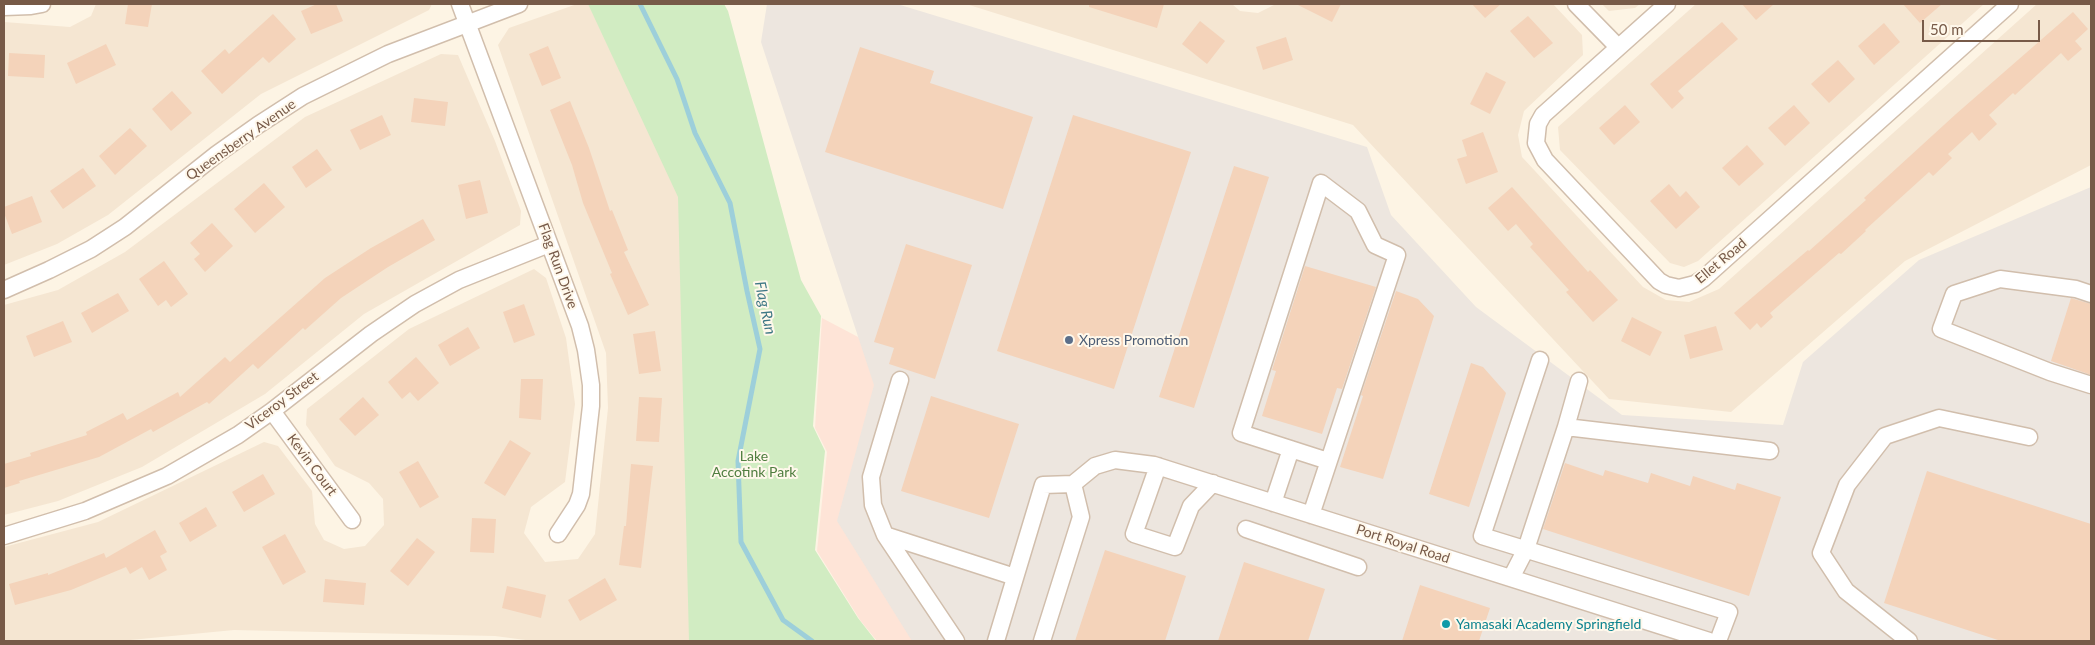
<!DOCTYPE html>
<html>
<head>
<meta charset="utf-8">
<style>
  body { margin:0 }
  #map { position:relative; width:2095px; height:645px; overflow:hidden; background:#fdf4e4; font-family:Lato,sans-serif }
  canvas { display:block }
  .frame { position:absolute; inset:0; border:5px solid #775a48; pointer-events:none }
  .scale { position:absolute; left:1922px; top:20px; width:118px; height:22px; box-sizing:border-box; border:2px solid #775a48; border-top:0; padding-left:6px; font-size:15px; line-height:18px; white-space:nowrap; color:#775a48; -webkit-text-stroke:4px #fff8eb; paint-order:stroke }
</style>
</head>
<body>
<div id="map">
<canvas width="2095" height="645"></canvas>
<div class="frame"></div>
<div class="scale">50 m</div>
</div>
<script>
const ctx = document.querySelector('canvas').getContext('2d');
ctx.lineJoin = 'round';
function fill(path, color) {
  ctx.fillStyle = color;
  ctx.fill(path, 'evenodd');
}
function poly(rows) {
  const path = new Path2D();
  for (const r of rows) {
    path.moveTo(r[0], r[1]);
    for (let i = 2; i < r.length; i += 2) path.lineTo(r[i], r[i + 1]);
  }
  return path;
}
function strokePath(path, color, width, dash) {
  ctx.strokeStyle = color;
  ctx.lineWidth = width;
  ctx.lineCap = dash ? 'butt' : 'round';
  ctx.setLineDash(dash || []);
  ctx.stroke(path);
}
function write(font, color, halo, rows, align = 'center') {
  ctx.font = font + ' Lato,sans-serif';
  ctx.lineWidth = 4;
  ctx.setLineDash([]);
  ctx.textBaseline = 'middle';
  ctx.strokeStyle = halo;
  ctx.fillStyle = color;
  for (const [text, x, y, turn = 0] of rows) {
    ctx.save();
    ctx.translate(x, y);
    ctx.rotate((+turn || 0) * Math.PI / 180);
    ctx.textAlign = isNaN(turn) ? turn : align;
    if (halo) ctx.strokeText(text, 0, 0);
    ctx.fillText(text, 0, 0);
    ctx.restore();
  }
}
const residential = poly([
  [96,4,432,4,429,10,261,94,108,215,57,244,4,265,4,22,70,27,91,16],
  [577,4,589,4,680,198,691,641,533,641,495,636,234,630,120,641,4,641,4,547,98,522,264,442,278,446,312,491,315,524,324,540,344,549,365,546,384,525,383,499,369,483,335,466,306,425,307,409,409,329,534,269,546,278,566,338,575,404,565,482,531,507,524,533,545,562,578,559,595,534,608,408,606,353,498,45,509,28],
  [966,4,1232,4,1240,11,1258,13,1276,4,1553,4,1582,35,1583,55,1524,111,1518,135,1522,157,1643,287,1666,300,1689,302,1719,289,2037,4,2091,4,2091,165,1905,261,1731,412,1609,399,1353,125],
  [1602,4,1640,4,1635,8,1609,11],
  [1696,4,1984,4,1698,261,1684,267,1670,263,1560,150,1558,127],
  [441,54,458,55,495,141,521,211,520,225,364,314,265,394,142,467,58,501,4,515,4,305,58,290,125,252,305,117]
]);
const commercial = poly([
  [822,318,1067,447,1021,641,877,641,860,620,817,551,827,452,815,428]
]);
const industrial = poly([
  [767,4,897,4,1367,147,1391,215,1476,307,1622,415,1783,425,1803,362,1919,260,2091,187,2091,641,912,641,837,521,874,385,761,42]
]);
const green = poly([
  [588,4,724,4,728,11,801,280,821,316,813,426,825,451,815,550,858,618,876,641,689,641,678,197]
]);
const stream = poly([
  [640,4,677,79,695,133,730,203,747,291,760,349,738,461,741,542,783,620,812,641]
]);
const building = poly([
  [128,4,152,4,148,27,125,24],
  [317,4,336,4,343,21,311,34,301,11],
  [1089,4,1164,4,1157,28,1089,7],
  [1296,4,1341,4,1332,22],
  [1472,4,1501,4,1485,18],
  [1742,4,1774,4,1756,20],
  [1903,4,1942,4,1920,23],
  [2073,12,2088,29,2075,41,2082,49,2068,61,2061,53,2015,95,2013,93,1989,115,1997,124,1979,141,1972,132,1948,154,1952,158,1933,176,1929,172,1865,230,1866,231,1841,254,1839,253,1770,313,1773,317,1761,328,1757,323,1750,330,1734,313,1808,250,1809,251,1866,200,1864,198,1956,114],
  [273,14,296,39,269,63,263,57,222,94,201,71,225,49,229,54],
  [1528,16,1553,43,1534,58,1510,31],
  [1200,21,1225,41,1207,64,1182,44],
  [1722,22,1738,39,1678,91,1684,98,1672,109,1650,84],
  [1884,23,1900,42,1874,65,1858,46],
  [1286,37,1293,60,1263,70,1256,47],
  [106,44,116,65,76,84,67,63],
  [548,46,561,78,542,86,529,54],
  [860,47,934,71,930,83,1033,117,1003,209,825,152],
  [9,53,45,55,44,78,8,76],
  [1838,60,1855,79,1829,103,1811,84],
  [1486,72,1506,82,1490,114,1470,104],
  [172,91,192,113,171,131,152,109],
  [414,98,448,102,445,126,411,122],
  [570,101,589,148,610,211,612,210,628,250,624,252,649,305,628,315,610,274,612,273,583,203,572,165,550,110],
  [1625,105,1640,122,1614,145,1599,128],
  [1794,105,1810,123,1785,146,1768,128],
  [382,115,391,135,360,150,350,130],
  [1073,115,1191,152,1114,389,997,351],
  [130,128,147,146,115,175,99,156],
  [1483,132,1498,172,1466,184,1457,159,1467,156,1462,140],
  [1747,145,1764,164,1739,186,1722,168],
  [317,149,332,170,306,188,292,167],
  [1234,166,1269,177,1194,408,1159,397],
  [83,168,96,186,63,209,50,191],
  [480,180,488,213,466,219,458,185],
  [264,183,285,207,255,233,234,209],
  [1669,184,1680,197,1686,191,1700,207,1676,229,1650,201],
  [1512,187,1588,272,1590,270,1618,300,1593,322,1566,292,1569,290,1530,247,1533,244,1516,224,1508,231,1488,208],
  [32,196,42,222,12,234,4,213,4,207],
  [423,219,435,240,388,267,341,298,305,330,303,328,258,369,253,364,209,404,207,402,153,432,151,429,99,457,19,481,20,483,4,488,4,464,31,456,30,453,87,435,86,432,123,413,127,420,178,392,180,397,225,357,230,362,325,278,371,248],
  [212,223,233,246,205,272,194,259,200,254,190,243],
  [906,244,972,265,935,379,889,364,894,348,874,342],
  [164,261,188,294,171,307,166,300,158,306,139,279],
  [1305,266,1376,287,1342,389,1337,388,1322,434,1262,416,1276,371,1272,370],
  [1396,291,1418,299,1434,316,1383,479,1340,467,1363,396,1361,395],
  [118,293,129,311,92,333,81,313],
  [2071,298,2091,304,2091,375,2051,361],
  [524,304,535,335,514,343,503,312],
  [1632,317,1662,332,1650,356,1621,341],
  [63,321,72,342,34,357,26,336],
  [1716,326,1723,350,1690,359,1684,335],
  [468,327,480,348,450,366,438,345],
  [655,331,661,371,639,374,633,334],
  [416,357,439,383,418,401,410,392,402,399,388,382],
  [1471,363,1483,367,1506,393,1469,507,1429,494],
  [521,379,543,379,541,420,519,418],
  [931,396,1019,424,989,518,901,491],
  [363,397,379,415,355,436,339,419],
  [639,397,662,398,659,442,636,441],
  [510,440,531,453,505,496,484,483],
  [418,461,439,497,420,508,399,472],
  [1565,463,1603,476,1605,470,1648,483,1651,473,1690,486,1693,476,1735,490,1737,483,1781,497,1749,596,1543,529],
  [631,464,653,466,641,568,619,565,624,526,626,526],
  [1927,471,2091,524,2091,641,2001,641,1884,603],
  [263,474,275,494,244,512,232,492],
  [206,507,217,526,190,542,179,523],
  [472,518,496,519,494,553,470,552],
  [155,530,167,552,160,556,167,570,149,580,142,567,130,574,126,567,71,590,15,605,9,584,48,573,48,575,104,553,106,558],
  [285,534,306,572,283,585,262,547],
  [417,538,435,552,408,586,390,571],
  [1105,550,1186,576,1165,641,1075,641],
  [1244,562,1325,589,1308,641,1218,641],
  [605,578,617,600,580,621,568,600],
  [325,579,366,583,364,605,323,602],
  [1420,585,1490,608,1479,641,1402,641],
  [507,586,546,595,541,618,502,608]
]);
const minor = poly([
  [460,4,580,326,586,350,591,385,591,406,581,494,577,505,558,534],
  [1576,4,1618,47],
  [1667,4,1543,115,1538,124,1536,143,1545,160,1659,281,1666,285,1679,288,1695,284,1704,278,2010,4],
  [4,7,31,6,42,4],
  [4,290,49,270,91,249,125,227,217,154,258,125,303,96,388,54,519,4],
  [2091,294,2076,289,2000,279,1954,294,1941,329,2050,372,2091,385],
  [1540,360,1482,536,1729,612,1718,641],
  [272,411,352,520],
  [1566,427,1579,381],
  [1158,466,1134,534,1175,547,1191,506,1213,483],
  [1273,503,1291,449],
  [1311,515,1397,255,1375,245,1358,211,1321,183,1241,433,1328,461],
  [1246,529,1358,567],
  [885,535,873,505,871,477,900,380],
  [4,536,85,511,167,476,238,435,272,411,371,334,415,304,459,280,549,244],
  [1511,578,1526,549,1566,427,1770,451],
  [956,641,885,535,1015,577],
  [996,641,1043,485,1073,484],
  [1042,641,1081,517,1073,484,1095,466,1115,460,1154,465,1709,641],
  [1909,641,1846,591,1821,553,1847,485,1885,436,1939,418,2029,437]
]);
const markers = [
  [1069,340,5,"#5c6f8a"],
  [1446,624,5,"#0f9aa8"]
];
const streetNames = [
  ["Queensberry Avenue",241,140,-35],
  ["Ellet Road",1721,261,-40],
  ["Flag Run Drive",558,266,70],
  ["Viceroy Street",282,401,-37],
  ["Kevin Court",312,465,53],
  ["Port Royal Road",1403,544,18]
];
const serviceNames = [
  ["Xpress Promotion",1079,340]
];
const parkNames = [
  ["Lake",754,456],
  ["Accotink Park",754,472]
];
const cultureNames = [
  ["Yamasaki Academy Springfield",1456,624]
];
const waterNames = [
  ["Flag Run",765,308,78]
];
fill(residential, '#f5e6d2');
fill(commercial, '#fee4d7');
fill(industrial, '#ede6df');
fill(green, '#d1ecc2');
strokePath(stream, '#9dcfda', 5);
fill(building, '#f4d3ba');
strokePath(minor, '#d1beac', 19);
strokePath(minor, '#fff', 16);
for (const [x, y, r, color] of markers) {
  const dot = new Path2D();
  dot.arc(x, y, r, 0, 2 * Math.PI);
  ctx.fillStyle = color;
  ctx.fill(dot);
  strokePath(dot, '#fff8eb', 2);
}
write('14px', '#775a48', '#fff8eb', streetNames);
write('14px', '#4e5e75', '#fff8eb', serviceNames, 'left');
write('14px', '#507e40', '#fff8eb', parkNames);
write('14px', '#0d838f', '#fff8eb', cultureNames, 'left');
write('italic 15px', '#3e7785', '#fff8eb', waterNames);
</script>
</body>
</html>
